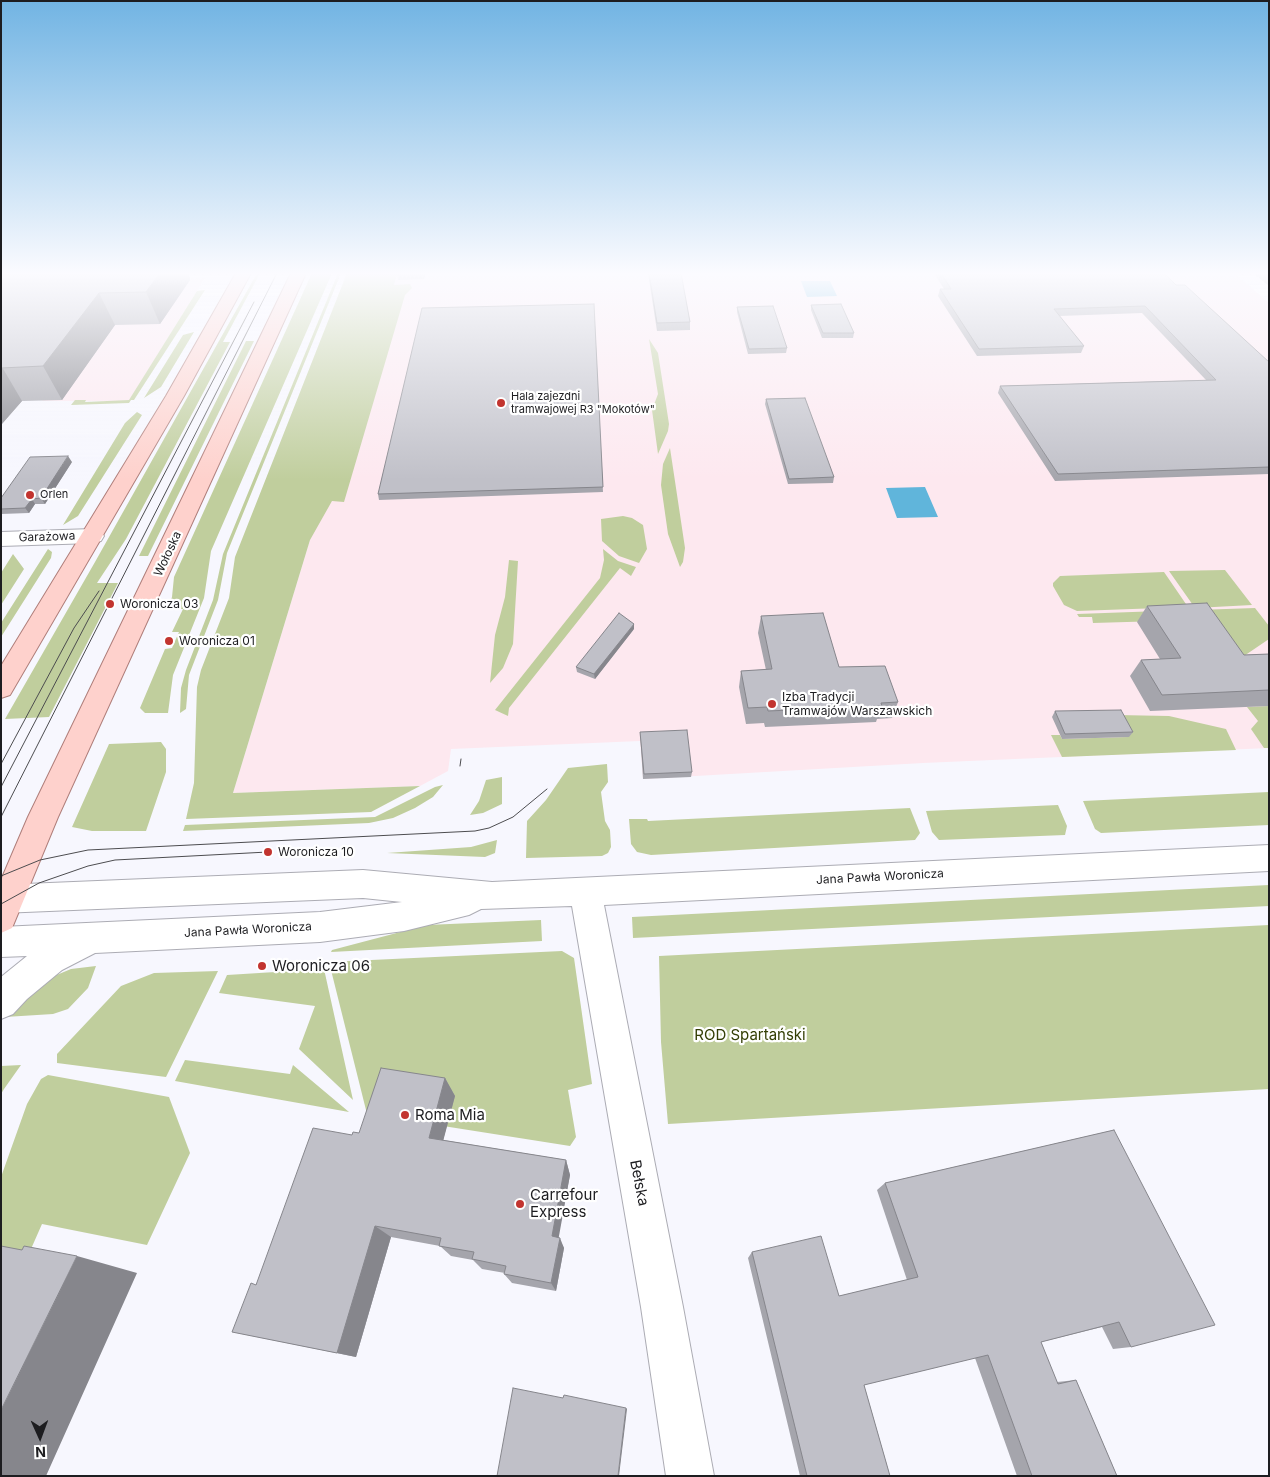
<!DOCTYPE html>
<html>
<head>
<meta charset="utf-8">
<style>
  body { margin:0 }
  #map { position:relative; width:1270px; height:1477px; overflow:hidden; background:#f7f7fe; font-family:Inter,sans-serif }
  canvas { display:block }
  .frame { position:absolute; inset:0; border:2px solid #1d1d20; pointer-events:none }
  .north { position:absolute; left:15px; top:1412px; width:50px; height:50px; -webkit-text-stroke:4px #fff; paint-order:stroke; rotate:178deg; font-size:14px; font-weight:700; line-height:20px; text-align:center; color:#1d1d20 }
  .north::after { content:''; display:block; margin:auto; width:18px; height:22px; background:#1d1d20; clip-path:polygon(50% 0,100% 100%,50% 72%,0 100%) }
</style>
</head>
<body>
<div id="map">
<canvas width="1270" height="1477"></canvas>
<div class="frame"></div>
<div class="north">N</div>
</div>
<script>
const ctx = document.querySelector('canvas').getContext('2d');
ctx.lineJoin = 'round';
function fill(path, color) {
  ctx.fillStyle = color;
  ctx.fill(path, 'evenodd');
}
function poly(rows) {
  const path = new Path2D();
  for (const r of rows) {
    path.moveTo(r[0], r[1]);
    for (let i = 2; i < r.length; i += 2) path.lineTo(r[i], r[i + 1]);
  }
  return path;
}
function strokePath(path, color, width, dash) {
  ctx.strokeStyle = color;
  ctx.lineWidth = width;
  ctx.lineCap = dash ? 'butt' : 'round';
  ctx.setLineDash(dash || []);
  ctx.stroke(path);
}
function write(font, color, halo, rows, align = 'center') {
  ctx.font = font + ' Inter,sans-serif';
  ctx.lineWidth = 4.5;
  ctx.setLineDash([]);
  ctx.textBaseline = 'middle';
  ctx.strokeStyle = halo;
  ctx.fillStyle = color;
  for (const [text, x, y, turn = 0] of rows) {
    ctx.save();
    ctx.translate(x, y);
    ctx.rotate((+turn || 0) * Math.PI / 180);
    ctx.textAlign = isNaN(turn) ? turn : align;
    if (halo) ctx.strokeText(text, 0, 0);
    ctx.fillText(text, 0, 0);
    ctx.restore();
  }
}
const industrial = poly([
  [397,273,1234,273,1269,303,1269,748,923,763,643,779,640,741,451,749,448,771,420,786,233,793,310,540],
  [205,278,129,401,42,401,98,325,170,279]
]);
const green = poly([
  [312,273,332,273,211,551,204,598,173,675,168,713,145,713,140,708,165,649,172,648,179,632,172,632,183,609,168,609,172,597,174,577],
  [338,273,341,273,227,553,218,600,189,675,186,709,180,713,181,688,186,670,213,600,223,554],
  [347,273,397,273,394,285,410,284,412,288,405,295,344,502,332,501,310,540,233,793,420,786,371,812,186,819,194,783,197,687,201,670,229,598,235,557],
  [256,275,259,275,223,342,230,342,126,539,97,583,118,583,49,717,5,719,95,562],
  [205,290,134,400,131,400,129,403,71,405,75,400,86,400,85,402,129,400,197,291],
  [194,332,161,387,144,398,183,335],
  [649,339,658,353,669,424,668,431,658,454,652,410,658,394],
  [246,341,254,341,148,556,139,556],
  [137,412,142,415,78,516,63,525,125,423],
  [670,448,685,548,683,562,680,567,668,534,661,485,663,464],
  [623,516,632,518,643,525,647,549,639,563,619,556,602,541,601,519],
  [48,549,52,552,51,558,1,637,1,623],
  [603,549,618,561,636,567,631,576,620,568,509,708,508,716,495,710,600,578,604,560],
  [13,554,24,569,1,605,1,573],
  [509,560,518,561,513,644,503,668,490,683,495,635,505,597],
  [1225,570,1252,605,1195,608,1169,571],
  [1164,572,1188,607,1077,611,1064,605,1053,586,1053,583,1060,576],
  [1255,608,1269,626,1269,639,1241,658,1197,610],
  [1188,610,1195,620,1093,623,1092,617,1079,617,1077,614],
  [1269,706,1269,748,1264,748,1251,729,1258,721,1247,707],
  [1117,715,1169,716,1226,729,1236,750,1062,757,1051,735,1060,735,1062,739,1128,737],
  [161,742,166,749,166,772,146,831,92,831,72,827,109,744],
  [607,764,608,782,601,792,605,821,610,830,611,847,608,853,602,856,526,858,527,821,546,800,568,768],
  [502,777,502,804,483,813,470,815,479,801,486,780],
  [443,785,433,797,415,808,393,818,369,823,183,831,185,825,375,817,435,787],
  [1269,792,1269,825,1101,833,1095,829,1083,801],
  [1058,805,1067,826,1065,835,939,840,932,832,926,811],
  [910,808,920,833,915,840,651,855,637,852,631,844,629,819,647,819,648,821],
  [497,840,495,853,485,857,387,853,471,847],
  [1269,885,1269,906,633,938,632,917],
  [541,920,542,941,331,952,332,950,427,925],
  [1269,925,1269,1089,668,1124,661,1042,659,956],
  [562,951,574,958,592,1084,568,1090,576,1137,570,1146,367,1114,329,962],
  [96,966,88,988,68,1009,53,1014,5,1017,16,1004,47,979,71,969],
  [324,969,353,1100,299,1049,315,1006,219,993,227,975],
  [218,971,166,1077,57,1063,57,1054,121,986,154,973],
  [185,1060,290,1074,293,1065,349,1112,175,1081],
  [21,1065,4,1089,1,1094,1,1066],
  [48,1075,169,1097,190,1153,147,1245,42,1224,1,1317,1,1177,27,1104,41,1079]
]);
const water = poly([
  [801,281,830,281,837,296,807,297],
  [925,487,938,517,897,518,886,488]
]);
const minor = poly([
  [93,529,101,531,104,536,101,541,93,543,1,546,1,532,93,529],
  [1269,845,1269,871,604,905,683,1307,714,1476,666,1476,641,1307,572,906,481,909,469,915,404,931,320,942,95,953,62,970,27,999,13,1014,1,1019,1,977,27,956,1,957,1,927,320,912,402,902,363,898,1,913,1,885,363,870,492,882,1269,845]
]);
const major = poly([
  [236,273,251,273,184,396,10,695,1,698,1,666,166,396,236,273],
  [291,273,306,273,58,817,12,928,1,933,1,880,28,817,291,273]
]);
const tram = poly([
  [1,764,74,628,99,591],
  [460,766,461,759],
  [1,787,254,302],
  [1,817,277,273],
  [1,876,40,860,88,850,475,831,489,828,513,817,547,789],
  [1,904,39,883,88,866,115,860,268,852]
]);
const wall = poly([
  [1,273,188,273,190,280,160,324,115,325,62,400,22,401,1,425],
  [397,273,426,273,424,279,398,280],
  [648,273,681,273,690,322,690,330,657,331],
  [934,273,1164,273,1176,285,1269,362,1269,474,1055,481,998,393,1000,386,1206,380,1142,313,1059,316,1084,346,1081,353,977,356,938,296,940,289,944,289],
  [1253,273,1269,273,1269,286],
  [594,304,603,492,379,500,378,494],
  [811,305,854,333,853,338,822,338,811,310],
  [737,307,787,348,786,353,748,354,737,312],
  [766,399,834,477,833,483,788,484,765,404],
  [72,462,45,504,35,504,29,513,1,514,1,498],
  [1147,606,1244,655,1269,654,1269,706,1150,711,1130,676,1141,660,1160,659,1137,622],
  [761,616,839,667,898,702,892,718,877,719,876,722,765,727,764,723,746,724,739,687,741,671,766,670,758,633],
  [634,629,595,679,577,672,576,667],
  [1055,711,1133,732,1129,737,1062,739,1052,717],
  [640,732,692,772,691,777,643,779],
  [445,1078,455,1096,443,1140,566,1160,570,1175,558,1237,564,1248,556,1291,512,1283,504,1274,505,1273,482,1269,473,1260,451,1256,440,1246,391,1237,356,1357,232,1332,256,1285,352,1135,359,1133],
  [1114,1130,1131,1347,1113,1349,1102,1327,1041,1342,1057,1382,1076,1380,1117,1476,1017,1476,975,1358,864,1385,890,1476,800,1476,748,1258,752,1252,839,1296,907,1280,877,1190,885,1183]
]);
const shadedWall = poly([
  [160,273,188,273,190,280,160,324,146,292],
  [99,293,115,325,62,400,43,366],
  [2,367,22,401,1,425,1,368],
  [68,456,72,462,45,504,41,498],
  [32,499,35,504,29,513,25,508],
  [634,624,634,629,595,679,594,674],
  [445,1078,455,1096,440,1153,429,1138],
  [566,1160,570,1175,557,1247,552,1236],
  [375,1226,391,1237,356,1357,337,1353],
  [560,1238,564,1248,556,1291,551,1283],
  [77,1256,137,1273,46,1476,1,1476,1,1410],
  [626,1408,627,1409,619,1476,618,1476]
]);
const building = poly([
  [1,273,160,273,146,292,99,293,43,366,1,368,1,273],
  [649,273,681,273,690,322,657,323,649,273],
  [941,273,1164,273,1176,285,1185,285,1269,362,1269,467,1058,474,1000,386,1216,380,1145,306,1054,309,1084,346,979,349,940,289,951,289,941,273],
  [594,304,603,487,378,494,422,308,594,304],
  [841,304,854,333,823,333,811,305,841,304],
  [773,306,787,348,749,349,737,307,773,306],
  [805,398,834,477,789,479,766,399,805,398],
  [68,456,41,498,32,499,25,508,1,509,1,498,30,457,68,456],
  [1207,603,1244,655,1269,654,1269,690,1162,695,1141,660,1181,658,1147,606,1207,603],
  [619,613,634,624,594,674,576,667,619,613],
  [823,613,839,667,885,666,898,702,881,703,882,706,768,711,767,707,748,708,741,671,772,669,761,616,823,613],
  [1121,710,1133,732,1065,734,1055,711,1121,710],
  [687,730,692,772,644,774,640,732,687,730],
  [381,1068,445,1078,429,1138,566,1160,552,1236,560,1238,551,1283,504,1274,506,1266,472,1259,474,1252,439,1246,441,1238,375,1226,337,1353,232,1332,251,1283,256,1285,313,1128,352,1135,353,1132,359,1133,381,1068],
  [1114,1130,1215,1325,1131,1347,1119,1322,1041,1342,1058,1384,1076,1380,1117,1476,1032,1476,988,1355,864,1385,890,1476,807,1476,752,1252,821,1236,839,1296,918,1277,885,1183,1114,1130],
  [1,1246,22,1250,24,1246,77,1256,1,1410,1,1246],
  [513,1388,563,1398,564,1395,626,1408,618,1476,497,1476,513,1388]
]);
const markers = [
  [501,403,5,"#c2342f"],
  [30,495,5,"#c2342f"],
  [110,604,5,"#c2342f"],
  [169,641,5,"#c2342f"],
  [772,704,5,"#c2342f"],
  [268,852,5,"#c2342f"],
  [262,966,5,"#c2342f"],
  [405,1115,5,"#c2342f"],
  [520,1204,5,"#c2342f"]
];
const farPoinames = [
  ["Hala zajezdni",511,397],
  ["tramwajowej R3 \"Mokotów\"",511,410],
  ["Orlen",40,495]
];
const streetNames = [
  ["Garażowa",47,537,-2],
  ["Wołoska",168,554,-65],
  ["Jana Pawła Woronicza",880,877,-3],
  ["Jana Pawła Woronicza",248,930,-3]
];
const poiNames = [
  ["Woronicza 03",120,604],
  ["Woronicza 01",179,641],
  ["Izba Tradycji",782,697],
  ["Tramwajów Warszawskich",782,711],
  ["Woronicza 10",278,852]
];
const nearPoinames = [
  ["Woronicza 06",272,966],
  ["Roma Mia",415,1115],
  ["Carrefour",530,1195],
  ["Express",530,1212]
];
const nearParknames = [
  ["ROD Spartański",750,1035]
];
const nearStreetnames = [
  ["Bełska",639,1183,79]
];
fill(industrial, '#fde8ef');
fill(green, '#c0ce9d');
fill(water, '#60b5db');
strokePath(minor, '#acacb4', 2);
strokePath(major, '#af7e7a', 2);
fill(minor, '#fff');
fill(major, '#fed1cc');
strokePath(tram, '#4c4c4f', 1);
fill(wall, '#a5a5ac');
fill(shadedWall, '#86868c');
fill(building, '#c0c0c8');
strokePath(building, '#86868c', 1);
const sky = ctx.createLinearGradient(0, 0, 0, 480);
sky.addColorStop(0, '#71b4e3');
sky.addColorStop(0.57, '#fbfbff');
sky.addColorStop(1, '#fbfbff00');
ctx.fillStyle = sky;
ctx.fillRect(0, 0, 1270, 480);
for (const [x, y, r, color] of markers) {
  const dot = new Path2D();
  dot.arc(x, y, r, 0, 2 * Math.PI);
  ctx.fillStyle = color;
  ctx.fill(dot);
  strokePath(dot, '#fff', 2);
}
write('11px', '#1d1d20', '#fff', farPoinames, 'left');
write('12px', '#1d1d20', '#fff', streetNames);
write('12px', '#1d1d20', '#fff', poiNames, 'left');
write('15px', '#1d1d20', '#fff', nearPoinames, 'left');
write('15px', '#333e05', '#fff', nearParknames);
write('15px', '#1d1d20', '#fff', nearStreetnames);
</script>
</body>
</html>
